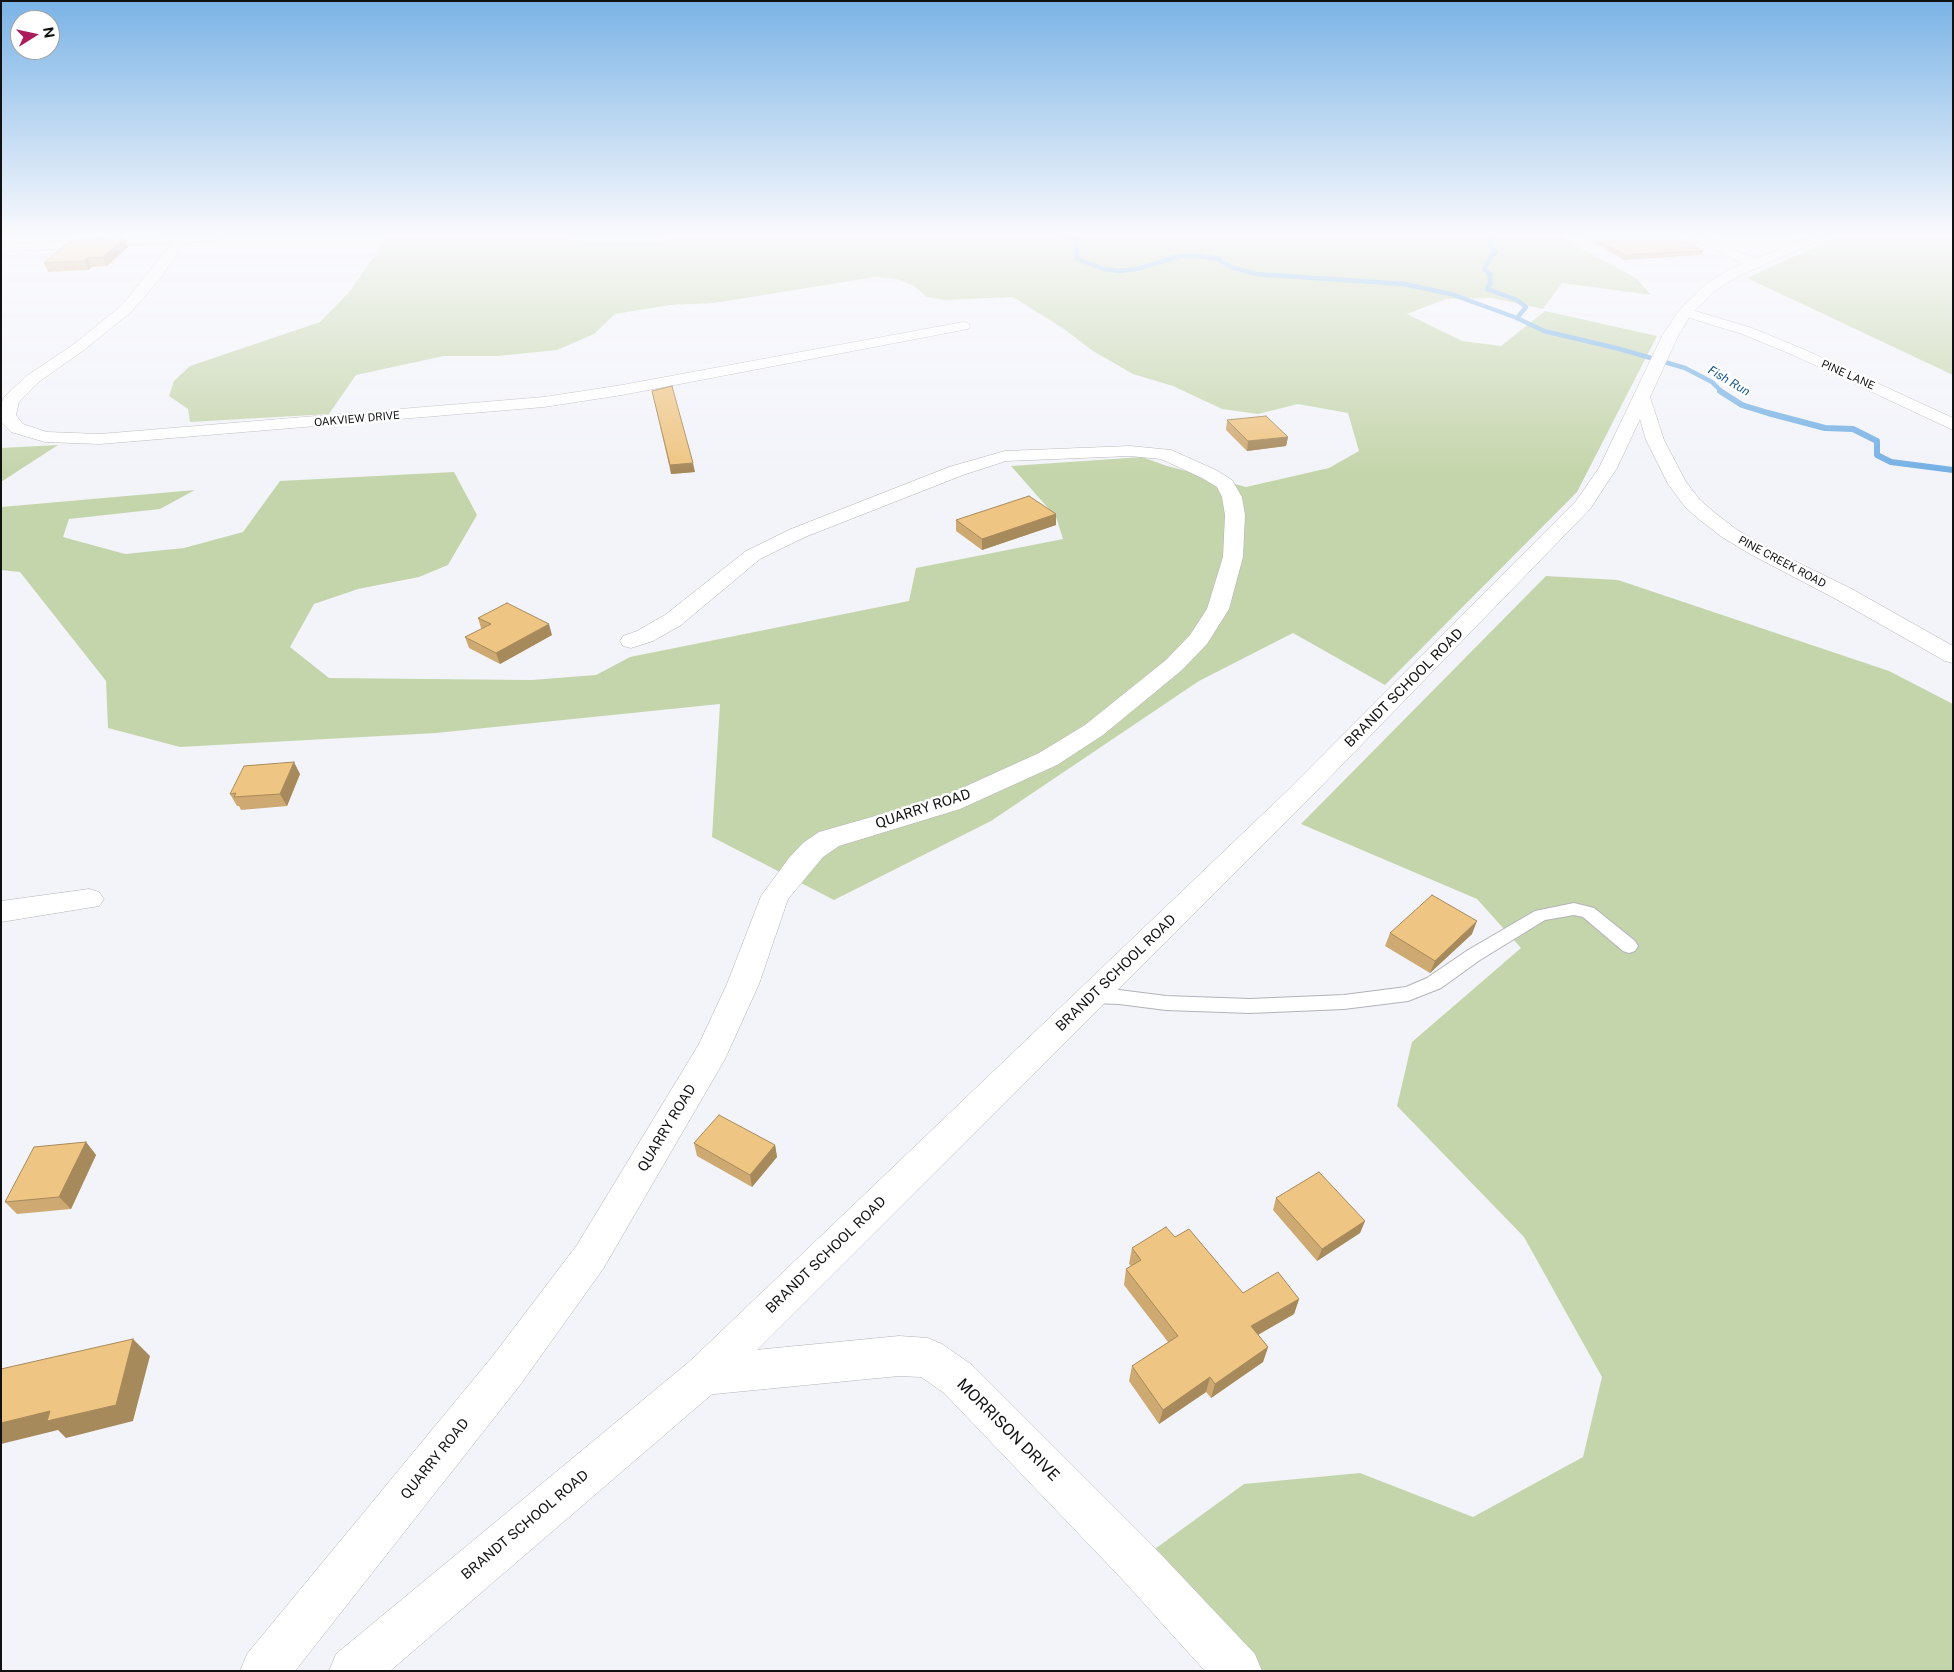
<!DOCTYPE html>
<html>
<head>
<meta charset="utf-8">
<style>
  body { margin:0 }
  #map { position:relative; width:1954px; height:1672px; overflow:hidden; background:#f3f4fa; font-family:"Public Sans",sans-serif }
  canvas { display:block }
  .frame { position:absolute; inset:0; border:2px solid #111113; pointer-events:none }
  .north { position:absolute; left:10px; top:10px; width:50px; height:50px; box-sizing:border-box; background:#fff; border:1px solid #a0a0a1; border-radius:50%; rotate:80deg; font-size:14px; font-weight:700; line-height:20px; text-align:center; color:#111113 }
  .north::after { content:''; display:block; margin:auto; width:18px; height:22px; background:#ab1d5a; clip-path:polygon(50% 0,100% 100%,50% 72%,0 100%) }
</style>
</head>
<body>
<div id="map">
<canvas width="1954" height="1672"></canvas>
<div class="frame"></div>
<div class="north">N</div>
</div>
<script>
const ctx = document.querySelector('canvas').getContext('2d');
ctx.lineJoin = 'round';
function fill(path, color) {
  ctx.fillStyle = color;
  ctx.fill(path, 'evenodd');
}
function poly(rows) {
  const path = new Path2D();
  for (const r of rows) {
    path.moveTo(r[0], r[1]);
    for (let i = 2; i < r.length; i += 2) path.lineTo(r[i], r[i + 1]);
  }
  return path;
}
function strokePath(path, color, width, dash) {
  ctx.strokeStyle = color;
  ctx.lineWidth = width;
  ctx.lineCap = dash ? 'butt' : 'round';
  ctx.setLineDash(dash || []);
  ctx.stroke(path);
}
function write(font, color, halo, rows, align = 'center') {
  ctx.font = font + ' "Public Sans",sans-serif';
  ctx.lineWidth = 5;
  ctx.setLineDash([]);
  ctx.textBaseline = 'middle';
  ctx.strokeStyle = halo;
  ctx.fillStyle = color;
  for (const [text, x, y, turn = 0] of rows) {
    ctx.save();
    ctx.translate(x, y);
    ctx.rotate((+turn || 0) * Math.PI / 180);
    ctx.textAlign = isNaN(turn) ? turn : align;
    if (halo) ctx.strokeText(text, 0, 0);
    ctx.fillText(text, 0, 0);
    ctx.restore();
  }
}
const green = poly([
  [388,236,550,236,582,242,664,242,675,236,1559,236,1636,278,1651,295,1562,283,1543,309,1492,298,1446,299,1407,314,1462,341,1501,346,1545,311,1657,336,1577,492,1385,685,1293,633,1199,681,991,821,834,900,712,837,720,704,436,733,180,747,108,728,106,681,20,572,1,570,1,507,195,490,160,509,69,519,63,537,125,554,184,548,243,532,280,481,454,472,477,515,448,565,419,577,358,589,314,604,290,647,329,678,531,680,596,675,630,657,909,601,916,568,1063,539,1056,517,1011,466,1142,457,1167,466,1246,487,1329,468,1359,451,1348,413,1298,404,1258,414,1222,409,1173,386,1133,374,1093,351,1064,329,1013,297,946,300,927,297,914,286,896,279,875,277,714,303,670,305,615,314,594,334,557,350,498,356,444,356,356,375,329,414,190,422,188,409,169,396,174,381,190,366,320,322,350,291],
  [1839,236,1953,236,1953,375,1747,278],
  [58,445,1,482,1,448],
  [1546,576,1618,580,1889,671,1953,704,1953,1671,1238,1671,1137,1562,1244,1484,1360,1473,1473,1517,1583,1457,1602,1377,1524,1237,1397,1106,1412,1042,1521,948,1477,899,1301,824]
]);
const streamFar1 = poly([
  [1062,236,1076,240,1077,259,1104,269,1119,271,1137,269,1180,256,1199,256,1218,259,1231,267,1256,274,1404,284,1451,294,1517,318],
  [1491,236,1495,238,1491,240,1490,244,1496,253,1492,255,1484,269,1490,274,1490,284,1487,289,1517,300,1526,307,1517,318,1544,331,1620,349,1685,368,1712,382,1722,392]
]);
const stream = poly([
  [1720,391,1742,405,1768,413,1825,428,1853,429,1877,441,1877,455,1891,462,1953,470]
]);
const service = poly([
  [1574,903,1594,908,1635,941,1638,946,1635,951,1629,953,1623,951,1583,917,1574,915,1545,920,1480,960,1441,988,1408,1001,1344,1009,1250,1013,1166,1010,1119,1004,1092,1003,1085,1001,1083,996,1085,991,1092,989,1119,990,1166,996,1250,999,1344,995,1406,987,1427,978,1468,950,1535,911,1574,903]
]);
const minor = poly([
  [155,236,225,236,219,240,186,242,162,276,132,311,84,350,40,381,19,402,16,415,23,424,47,432,100,434,544,397,622,385,963,322,968,323,970,326,968,329,963,330,622,395,544,407,100,444,45,442,11,432,1,422,1,403,5,396,28,375,74,344,122,305,173,242,1,252,1,244,155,236],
  [1690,236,1706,236,1758,260,1760,263,1758,266,1748,266,1692,239,1690,236],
  [1685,308,1752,328,1803,349,1953,418,1953,430,1793,355,1742,334,1680,315,1678,312,1680,309,1685,308],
  [1130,446,1171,450,1216,470,1232,480,1242,497,1245,515,1243,557,1229,609,1207,644,1182,670,1103,735,1057,765,960,809,839,846,823,857,788,899,759,984,725,1059,603,1269,520,1385,295,1671,240,1671,247,1654,492,1357,577,1245,699,1044,727,984,761,896,789,858,803,843,819,832,942,797,1039,753,1085,725,1166,660,1190,635,1207,609,1223,557,1225,515,1222,497,1217,487,1202,478,1161,459,1130,456,1006,461,963,475,805,537,760,559,681,625,653,641,631,648,623,646,620,641,623,636,637,631,665,615,746,551,791,529,949,467,1005,451,1130,446],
  [89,889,99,892,104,899,99,906,1,922,1,901,89,889],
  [899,1336,928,1338,942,1344,972,1365,1153,1546,1255,1654,1262,1671,1205,1671,1121,1578,944,1393,921,1377,899,1376,704,1395,690,1389,684,1375,690,1361,704,1355,899,1336]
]);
const tertiary = poly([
  [1809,236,1825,236,1823,239,1738,276,1716,290,1691,314,1678,336,1650,397,1664,440,1686,482,1700,500,1715,513,1736,529,1764,546,1850,588,1953,646,1953,663,1945,661,1834,598,1750,554,1722,537,1701,521,1686,508,1668,484,1646,440,1640,419,1617,468,1590,509,1305,803,718,1389,390,1671,329,1671,336,1654,690,1361,1287,791,1576,501,1599,468,1662,336,1680,309,1706,284,1728,270,1809,236]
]);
const wall = poly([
  [87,236,124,236,88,238],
  [1582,236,1674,236,1703,251,1702,255,1624,260],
  [124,238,128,247,107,266,91,267,89,270,48,272,44,263],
  [652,391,695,472,671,474],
  [1227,420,1288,437,1286,446,1247,451,1226,430],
  [1056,514,1056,525,982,550,956,531,956,520],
  [478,618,552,635,500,664,469,648,465,637,482,629,481,628],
  [300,774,287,806,241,810,239,806,237,806,230,794],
  [1390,933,1472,934,1430,973,1385,946],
  [86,1142,96,1155,71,1209,17,1214,5,1202],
  [694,1143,775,1145,777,1157,752,1187,697,1156],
  [1276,1198,1365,1221,1360,1233,1317,1261,1273,1210],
  [1175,1237,1243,1293,1299,1299,1294,1314,1258,1335,1268,1347,1263,1362,1211,1398,1206,1392,1159,1424,1129,1381,1132,1366,1168,1342,1124,1285,1126,1269,1131,1266,1129,1264,1132,1248]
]);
const shadedWall = poly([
  [124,238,128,247,107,266,103,257],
  [87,258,91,267,89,270,85,261],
  [1288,437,1286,446,1247,451,1248,441],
  [693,463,695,472,671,474,670,465],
  [1056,514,1056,525,982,550,982,539],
  [549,624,552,635,500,664,496,653],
  [294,762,300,774,287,806,280,794],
  [1477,921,1472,934,1430,973,1435,961],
  [86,1142,96,1155,71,1209,59,1197],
  [775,1145,777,1157,752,1187,750,1175],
  [1365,1221,1360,1233,1317,1261,1322,1249],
  [1299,1299,1294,1314,1247,1341,1251,1326],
  [133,1339,150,1356,133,1421,66,1438,58,1430,1,1444,1,1423],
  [1268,1347,1263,1362,1211,1398,1215,1384],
  [1210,1377,1206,1392,1159,1424,1163,1410]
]);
const building = poly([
  [1590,236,1674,236,1703,251,1625,255,1590,236],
  [124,238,103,257,87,258,85,261,44,263,70,241,124,238],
  [672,386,693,463,670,465,652,391,672,386],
  [1266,416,1288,437,1248,441,1227,420,1266,416],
  [1029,496,1056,514,982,539,956,520,1029,496],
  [507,603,549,624,496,653,465,637,491,624,478,618,507,603],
  [294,762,280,794,234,797,236,793,230,794,244,766,294,762],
  [1432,895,1477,921,1435,961,1390,933,1432,895],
  [719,1115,775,1145,750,1175,694,1143,719,1115],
  [86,1142,59,1197,5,1202,34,1147,86,1142],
  [1319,1172,1365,1221,1322,1249,1276,1198,1319,1172],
  [1166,1227,1175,1237,1189,1229,1243,1293,1278,1272,1299,1299,1251,1326,1268,1347,1215,1384,1210,1377,1163,1410,1132,1366,1178,1336,1126,1269,1141,1260,1132,1248,1166,1227],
  [133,1339,116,1405,47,1421,50,1411,1,1423,1,1369,133,1339]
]);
const farStreetnames = [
  ["PINE LANE",1848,375,24],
  ["OAKVIEW DRIVE",357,419,-5],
  ["PINE CREEK ROAD",1782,562,28]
];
const farWaternames = [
  ["Fish Run",1729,381,31]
];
const streetNames = [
  ["BRANDT SCHOOL ROAD",1404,688,-45],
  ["QUARRY ROAD",923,809,-18],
  ["BRANDT SCHOOL ROAD",1116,973,-44],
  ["QUARRY ROAD",667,1128,-59],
  ["BRANDT SCHOOL ROAD",826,1255,-44],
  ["QUARRY ROAD",435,1459,-51],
  ["BRANDT SCHOOL ROAD",525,1525,-40]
];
const nearStreetnames = [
  ["MORRISON DRIVE",1008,1430,45]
];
fill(green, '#c5d5ab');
strokePath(streamFar1, '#76b1e4', 4.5);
strokePath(stream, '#76b1e4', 6);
strokePath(service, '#b2b3b8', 2);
strokePath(minor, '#b2b3b8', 1);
strokePath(tertiary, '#b2b3b8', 1);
fill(service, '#fff');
fill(minor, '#fff');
fill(tertiary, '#fff');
fill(wall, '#cea971');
fill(shadedWall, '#a78a5c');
fill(building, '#efc583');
strokePath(building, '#a78a5c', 1);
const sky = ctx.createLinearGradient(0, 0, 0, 470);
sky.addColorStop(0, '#7ab3e6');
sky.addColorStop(0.5, '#fafafd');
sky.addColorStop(1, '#fafafd00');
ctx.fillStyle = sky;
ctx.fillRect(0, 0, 1954, 470);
write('11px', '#111113', '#fff', farStreetnames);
write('italic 12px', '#195a8b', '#fff', farWaternames);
write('14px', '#111113', '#fff', streetNames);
write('16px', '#111113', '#fff', nearStreetnames);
</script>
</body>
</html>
